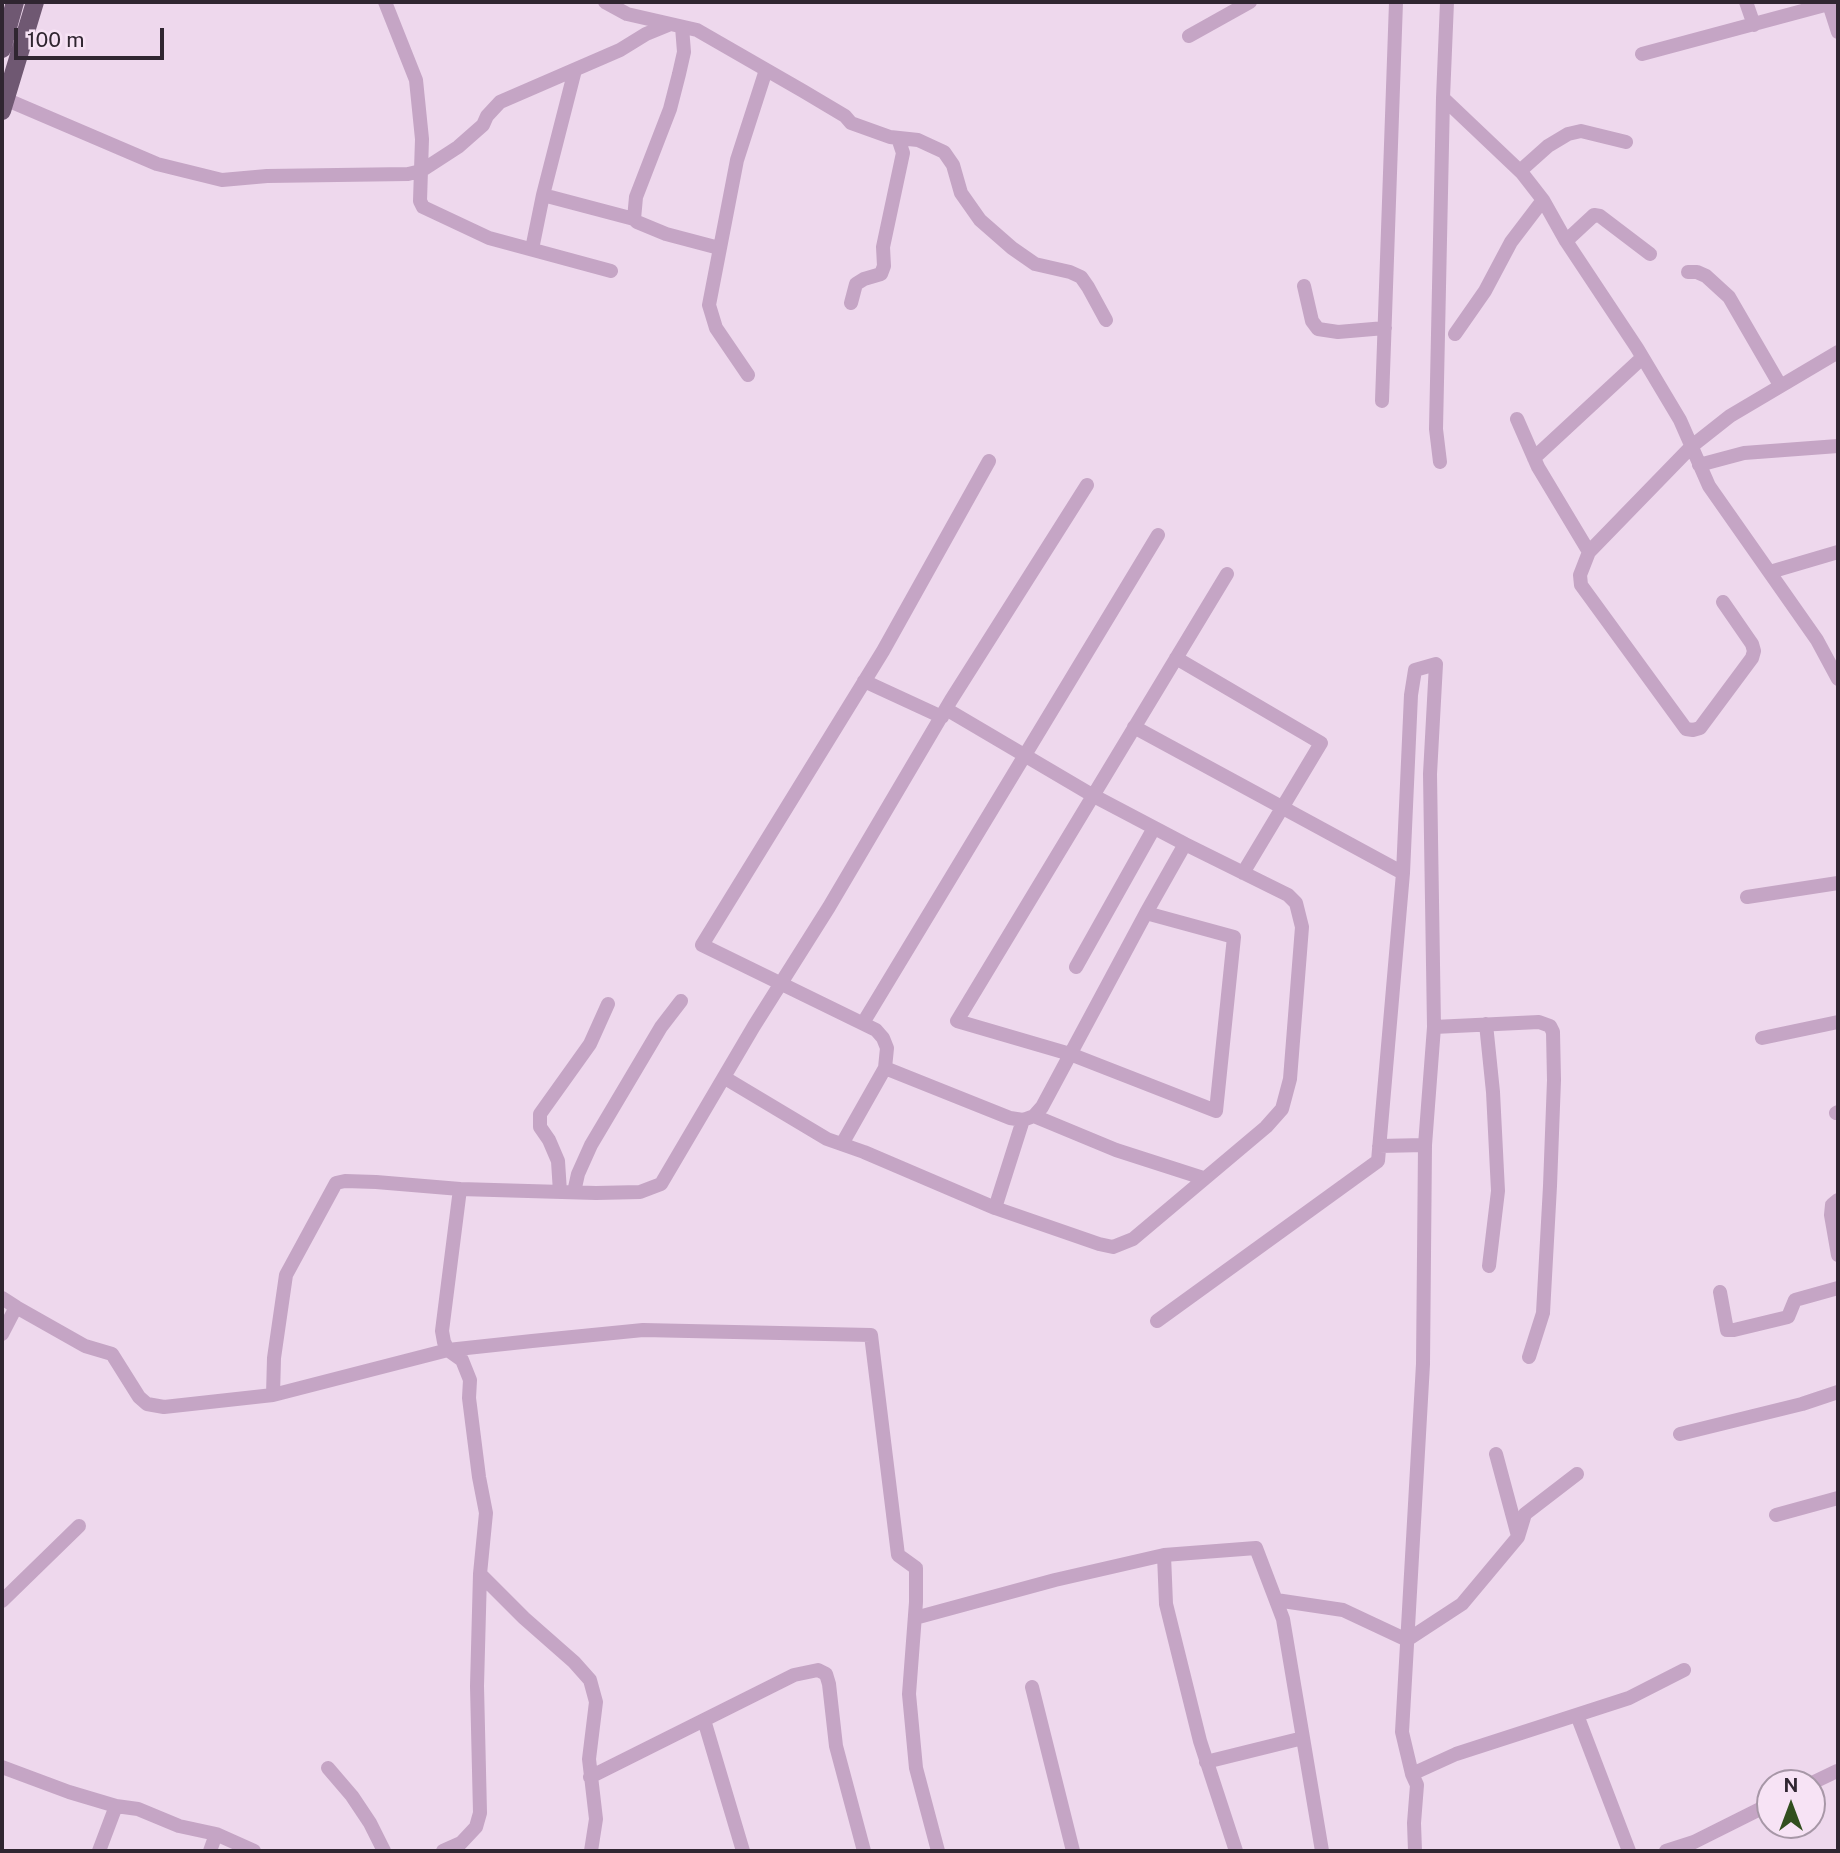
<!DOCTYPE html>
<html>
<head>
<meta charset="utf-8">
<style>
  body { margin:0 }
  #map { position:relative; width:1840px; height:1853px; overflow:hidden; background:#eed8ed; font-family:"Public Sans",sans-serif }
  canvas { display:block }
  .frame { position:absolute; inset:0; border:4px solid #302631; pointer-events:none }
  .north { position:absolute; left:1756px; top:1769px; width:70px; height:70px; box-sizing:border-box; background:#f7e3f5; border:2px solid #a797a7; border-radius:50%; rotate:0deg; font-size:19px; font-weight:700; line-height:28px; text-align:center; color:#302631 }
  .north::after { content:''; display:block; margin:auto; width:24px; height:32px; background:#324f1f; clip-path:polygon(50% 0,100% 100%,50% 72%,0 100%) }
  .scale { position:absolute; left:14px; top:28px; width:150px; height:32px; box-sizing:border-box; border:4px solid #302631; border-top:0; padding-left:9px; font-size:21px; line-height:24px; white-space:nowrap; color:#302631; -webkit-text-stroke:5px #f7e3f5; paint-order:stroke }
</style>
</head>
<body>
<div id="map">
<canvas width="1840" height="1853"></canvas>
<div class="frame"></div>
<div class="north">N</div>
<div class="scale">100 m</div>
</div>
<script>
const ctx = document.querySelector('canvas').getContext('2d');
ctx.lineJoin = 'round';
function poly(rows) {
  const path = new Path2D();
  for (const r of rows) {
    path.moveTo(r[0], r[1]);
    for (let i = 2; i < r.length; i += 2) path.lineTo(r[i], r[i + 1]);
  }
  return path;
}
function strokePath(path, color, width, dash) {
  ctx.strokeStyle = color;
  ctx.lineWidth = width;
  ctx.lineCap = dash ? 'butt' : 'round';
  ctx.setLineDash(dash || []);
  ctx.stroke(path);
}
const minor = poly([
  [385,2,416,80,422,139,420,201,423,207,489,238,611,271],
  [605,2,627,14,697,30,803,91,845,116,851,123,890,137,918,140,944,152,953,165,961,193,980,220,1012,248,1035,264,1070,272,1081,277,1088,287,1106,320],
  [1447,2,1443,98,1522,173,1543,200,1566,241,1637,348,1680,420,1709,486,1817,640,1838,679],
  [1746,2,1754,25],
  [1829,4,1838,32],
  [682,27,684,52,679,74,670,109,636,197,634,219,637,222,666,234,719,248],
  [1189,36,1250,2],
  [1642,54,1836,2],
  [5,99,157,164,222,180,267,176,408,174,421,171,458,147,483,125,487,116,500,102,620,50,646,34,668,25],
  [1520,171,1548,146,1568,134,1581,131,1626,142],
  [543,195,634,219],
  [1566,241,1594,215,1600,216,1650,254],
  [532,249,543,195,575,70],
  [1688,272,1697,272,1706,276,1729,297,1780,385],
  [1304,286,1312,321,1318,329,1338,332,1385,328],
  [851,303,856,284,864,279,881,274,884,266,883,247,903,153,898,138],
  [1455,334,1485,291,1511,242,1543,200],
  [748,375,716,328,709,305,737,160,766,70],
  [1382,401,1396,2],
  [1517,419,1538,467,1589,552],
  [1534,458,1642,358],
  [1440,462,1436,429,1443,98],
  [1699,465,1744,453,1838,446],
  [1770,572,1838,552],
  [1723,602,1752,644,1754,651,1752,658,1700,728,1693,730,1686,729,1581,585,1580,575,1589,552,1692,446,1730,416,1838,352],
  [1176,658,1321,743,1243,873],
  [864,681,942,717],
  [1134,727,1403,873],
  [1747,897,1838,883],
  [1146,913,1234,937,1216,1111,1070,1054,957,1021,1227,574],
  [1076,967,1154,828],
  [863,1023,1158,535],
  [1486,1024,1493,1092,1498,1191,1489,1266],
  [1434,1027,1539,1022,1550,1026,1553,1032,1554,1080,1550,1186,1543,1313,1529,1357],
  [1762,1038,1838,1022],
  [885,1068,1010,1118,1023,1120,1034,1116,1042,1107,1146,913,1185,844],
  [725,1078,827,1139,864,1152,995,1208,1099,1244,1113,1247,1133,1239,1266,1127,1282,1109,1290,1079,1302,927,1296,903,1288,895,1185,844,1092,795,946,709],
  [1836,1113,1838,1112],
  [1034,1116,1116,1150,1203,1178],
  [842,1144,885,1068,887,1048,883,1038,876,1030,702,945,883,651,989,461],
  [1379,1146,1425,1145],
  [560,1192,558,1161,549,1140,540,1127,540,1114,590,1044,608,1004],
  [574,1192,578,1174,591,1145,661,1027,681,1001],
  [1838,1200,1832,1205,1831,1215,1838,1255],
  [995,1208,1023,1120],
  [1720,1292,1727,1330,1734,1330,1788,1317,1795,1300,1838,1288],
  [2,1298,16,1307,2,1334],
  [16,1307,85,1346,112,1354,139,1397,147,1404,164,1407,273,1395,448,1350,532,1341,643,1330,871,1335,898,1555,916,1568,916,1602,909,1694,916,1768,938,1851],
  [1157,1321,1378,1161,1403,873,1411,695,1415,670,1436,664,1430,774,1434,1027,1425,1145,1423,1364,1402,1732,1412,1774,1417,1785,1414,1823,1415,1851],
  [273,1395,274,1358,286,1275,336,1183,345,1181,376,1182,460,1189],
  [1680,1434,1802,1404,1838,1392],
  [1496,1454,1518,1536],
  [1776,1515,1838,1498],
  [1164,1555,1166,1604,1200,1741,1236,1851],
  [1276,1600,1343,1610,1407,1640,1462,1604,1518,1537,1525,1514,1577,1474],
  [2,1601,79,1526],
  [915,1618,1055,1580,1164,1555,1256,1548,1283,1619,1322,1851],
  [1032,1687,1073,1851],
  [1577,1715,1629,1851],
  [704,1720,743,1851],
  [1206,1762,1303,1738],
  [2,1767,69,1792,116,1806,138,1809,179,1826,216,1834,254,1851],
  [328,1768,352,1796,370,1823,384,1851],
  [1412,1774,1456,1754,1629,1698,1684,1670],
  [590,1777,794,1675,818,1670,826,1674,829,1684,836,1746,864,1851],
  [1812,1783,1837,1771],
  [99,1851,116,1806],
  [210,1851,216,1834],
  [443,1851,461,1843,476,1827,480,1813,477,1686,480,1574],
  [591,1851,596,1819,589,1759,596,1702,590,1680,574,1662,524,1618,480,1574,486,1513,479,1477,469,1398,470,1380,462,1360,448,1350,444,1342,442,1331,460,1189,596,1193,640,1192,661,1184,754,1026,829,907,951,700,1087,485],
  [1666,1851,1694,1842,1770,1804]
]);
const major = poly([
  [2,49,15,2],
  [2,111,35,2]
]);
strokePath(minor, '#c5a5c5', 14);
strokePath(major, '#6f5872', 18);
</script>
</body>
</html>
